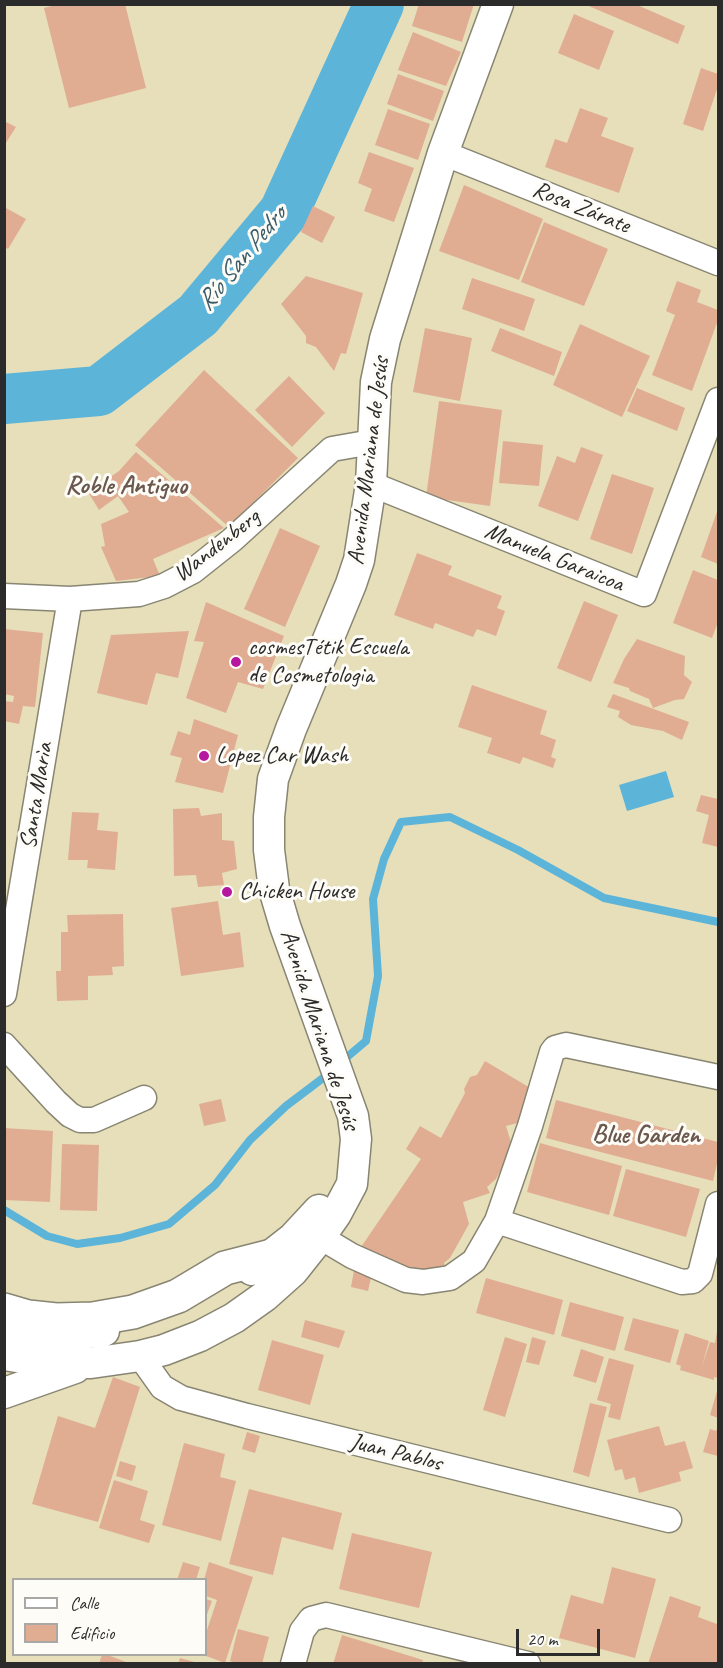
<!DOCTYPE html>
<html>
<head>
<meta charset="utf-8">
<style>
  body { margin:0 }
  #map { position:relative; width:723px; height:1668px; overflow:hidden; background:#e6dfba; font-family:Caveat,sans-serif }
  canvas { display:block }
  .frame { position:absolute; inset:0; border:6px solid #2b2b2b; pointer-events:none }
  .legend { position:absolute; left:12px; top:1578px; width:195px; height:78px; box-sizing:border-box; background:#fdfcf7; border:2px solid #a9a8a5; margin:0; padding:8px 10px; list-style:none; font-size:18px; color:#2b2b2b }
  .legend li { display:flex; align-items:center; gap:12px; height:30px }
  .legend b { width:30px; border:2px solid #a9a8a5 }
  .scale { position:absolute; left:516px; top:1629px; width:84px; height:27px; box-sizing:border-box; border:3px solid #2b2b2b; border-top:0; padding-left:8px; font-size:18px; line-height:21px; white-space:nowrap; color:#2b2b2b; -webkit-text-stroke:4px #fdfcf7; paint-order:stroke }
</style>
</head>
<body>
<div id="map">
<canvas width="723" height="1668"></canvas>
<div class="frame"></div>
<ul class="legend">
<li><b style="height:8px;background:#fff"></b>Calle</li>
<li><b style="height:16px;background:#e0ad93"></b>Edificio</li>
</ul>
<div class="scale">20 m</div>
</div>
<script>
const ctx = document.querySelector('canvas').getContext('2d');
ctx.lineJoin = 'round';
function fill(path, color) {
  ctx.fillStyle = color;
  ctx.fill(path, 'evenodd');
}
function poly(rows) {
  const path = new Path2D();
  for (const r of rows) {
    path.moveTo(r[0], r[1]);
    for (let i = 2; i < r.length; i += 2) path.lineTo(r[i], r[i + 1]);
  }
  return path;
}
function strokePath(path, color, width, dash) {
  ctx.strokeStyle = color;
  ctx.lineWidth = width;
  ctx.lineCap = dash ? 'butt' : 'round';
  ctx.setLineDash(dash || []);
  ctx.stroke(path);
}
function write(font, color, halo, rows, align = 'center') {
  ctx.font = font + ' Caveat,sans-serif';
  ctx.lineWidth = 6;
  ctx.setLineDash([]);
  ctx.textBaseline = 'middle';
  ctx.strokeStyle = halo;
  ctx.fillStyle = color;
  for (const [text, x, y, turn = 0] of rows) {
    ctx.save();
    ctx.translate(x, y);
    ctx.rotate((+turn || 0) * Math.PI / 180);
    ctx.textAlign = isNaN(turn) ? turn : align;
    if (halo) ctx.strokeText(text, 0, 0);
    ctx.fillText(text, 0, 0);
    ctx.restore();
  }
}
const water = poly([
  [666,771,674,797,627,811,619,785]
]);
const stream = poly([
  [340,1063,366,1041,378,976,373,899,384,859,401,822,450,817,518,850,604,898,718,922],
  [4,1210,47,1236,77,1244,120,1238,169,1224,215,1185,250,1140,286,1106,331,1072]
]);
const river = poly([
  [4,399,99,391,198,315,284,212,379,4]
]);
const building = poly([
  [59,4,125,4,146,88,69,108,44,8],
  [419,4,474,4,462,42,412,26],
  [584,4,635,4,685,26,678,44],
  [574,14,614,31,599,70,558,53],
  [413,32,461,52,446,86,398,70],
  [701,68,718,74,718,86,703,131,683,124],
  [398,74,444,91,433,121,387,104],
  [580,108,608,118,601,136,634,148,619,193,545,167,555,139,567,143],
  [388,109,430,124,418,160,375,145],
  [4,121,16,127,4,146],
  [369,152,414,168,394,222,364,211,372,189,358,183],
  [464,185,543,219,519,280,439,251],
  [313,206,335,217,322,243,301,232],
  [4,207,26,219,8,249,4,247],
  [544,222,608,249,584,306,521,282],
  [306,276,363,293,346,354,341,353,334,371,316,347,306,343,306,336,281,304],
  [472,278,535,299,524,331,462,309],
  [677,281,701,290,697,302,718,310,718,320,692,391,652,375,675,315,666,311],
  [580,324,650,356,622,417,553,385],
  [425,328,472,338,460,401,413,392],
  [500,328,562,352,554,376,491,351],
  [204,370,298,458,229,527,135,445],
  [289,376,325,413,292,447,255,410],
  [637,388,685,408,677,431,627,411],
  [439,401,502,410,490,506,426,497],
  [503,441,543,445,539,486,499,483],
  [581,447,603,455,578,521,538,506,557,456,575,463],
  [136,452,224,528,153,559,160,576,116,581,101,547,105,546,101,524,129,512,118,496,99,510,88,492,119,471],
  [612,474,654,488,632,554,590,539],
  [718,509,718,564,701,557],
  [280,528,320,546,285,627,244,609],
  [417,553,452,566,448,575,502,596,497,608,505,611,496,636,477,629,473,637,435,623,433,629,394,615],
  [693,570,718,580,718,622,712,638,673,623],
  [584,601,618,615,591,682,557,668],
  [206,602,284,636,263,689,238,682,226,713,186,698,204,642,194,641],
  [4,629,43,633,35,707,23,706,19,724,4,721,4,701,13,702,14,696,4,694],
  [189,631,178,678,156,673,147,705,97,693,111,635],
  [637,639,685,656,684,675,692,682,684,699,675,700,653,708,649,699,630,691,629,688,613,683,624,659],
  [472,685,547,711,540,734,556,740,551,757,556,759,553,768,523,757,520,764,487,753,492,738,458,727],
  [613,694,689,722,682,740,663,731,631,725,618,717,620,711,607,707],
  [194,719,238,735,223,793,175,782,182,758,170,755,178,731,190,735],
  [701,795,718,799,718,847,702,843,709,815,696,811],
  [199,808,201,816,222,813,222,840,234,841,237,869,222,873,224,885,198,887,196,875,174,876,173,809],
  [72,812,99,813,97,830,118,832,115,870,87,868,88,860,68,860],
  [218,901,223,935,240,932,244,967,181,976,171,908],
  [123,914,124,966,112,967,113,975,88,976,88,1000,57,1001,56,971,61,971,61,932,68,932,67,915],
  [485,1061,537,1092,529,1120,506,1126,514,1152,506,1153,508,1157,496,1179,487,1187,490,1193,463,1202,469,1224,450,1258,444,1263,447,1270,425,1277,357,1253,421,1159,406,1149,420,1126,441,1138,465,1093,464,1089,470,1077,477,1075],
  [221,1099,226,1121,204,1126,199,1104],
  [556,1100,718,1142,718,1159,713,1181,546,1138],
  [4,1128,53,1131,50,1202,4,1200],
  [540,1143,622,1166,609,1215,527,1192],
  [62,1144,99,1145,97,1211,60,1210],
  [626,1169,700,1189,686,1237,613,1216],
  [355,1265,373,1269,368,1291,351,1287],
  [486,1278,563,1300,554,1335,476,1313],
  [570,1302,624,1317,615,1351,561,1336],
  [633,1318,679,1330,670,1363,624,1350],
  [305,1320,345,1331,339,1348,301,1337],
  [718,1326,718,1378,714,1377,714,1380,680,1370,681,1366,676,1364,685,1333,709,1341,702,1366,710,1342,715,1343],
  [505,1337,527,1344,505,1417,483,1410],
  [532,1337,546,1341,539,1365,526,1362],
  [272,1340,324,1355,310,1405,258,1390],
  [581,1349,604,1357,596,1383,573,1376],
  [609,1358,634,1365,620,1420,608,1417,611,1404,597,1400],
  [113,1377,140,1387,98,1522,32,1504,58,1416,95,1428],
  [717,1391,718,1392,718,1418,710,1415],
  [590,1403,607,1407,589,1477,573,1472],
  [659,1426,665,1446,685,1441,693,1468,679,1472,681,1481,639,1493,635,1477,625,1480,622,1469,615,1471,607,1440],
  [718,1426,718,1456,703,1452,710,1429,716,1431],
  [247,1432,260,1436,255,1453,242,1449],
  [184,1443,225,1454,220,1477,236,1481,221,1541,162,1525],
  [120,1461,136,1466,132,1481,116,1476],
  [114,1480,148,1491,140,1520,155,1525,149,1543,99,1528],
  [249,1489,342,1513,333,1550,282,1537,273,1575,229,1564],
  [352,1533,432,1552,419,1608,339,1589],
  [183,1562,200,1567,196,1580,177,1580],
  [209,1562,253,1577,225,1663,206,1656,206,1633,217,1600,206,1596,206,1580,204,1580],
  [612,1567,656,1579,635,1658,559,1638,571,1595,603,1604],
  [670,1596,701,1607,698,1617,717,1624,718,1619,718,1664,648,1664],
  [206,1599,212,1601,206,1617],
  [238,1629,269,1637,262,1664,238,1664,230,1661],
  [342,1635,423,1660,422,1664,333,1664],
  [102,1654,105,1654,126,1662,125,1664,99,1664],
  [180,1658,198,1663,198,1664,178,1664]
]);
const minor = poly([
  [443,153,718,263],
  [371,484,644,594,718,400],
  [4,596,70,599,139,594,164,586,193,571,232,540,332,449,372,442],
  [4,994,70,599],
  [4,1045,56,1102,70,1115,80,1120,94,1120,144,1098],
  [497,1221,682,1282,693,1281,700,1274,718,1204],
  [320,1237,352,1256,406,1280,423,1282,450,1278,474,1261,497,1221,530,1126,552,1052,555,1048,566,1045,718,1077],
  [140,1356,162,1387,181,1398,247,1416,669,1520],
  [293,1664,302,1631,311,1619,326,1615,528,1664]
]);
const tertiary = poly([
  [252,1270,293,1238,319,1210],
  [4,1331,47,1338,104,1331],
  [4,1355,48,1362,91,1363,140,1356,164,1350,200,1336,234,1318,265,1296,293,1271,320,1237,336,1214,352,1184,356,1139,353,1116,285,926,274,889,269,850,269,817,273,779,291,729,351,584,359,560,371,484,376,382,385,339,443,153,498,4],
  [4,1393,75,1368]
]);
const secondary = poly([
  [4,1310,28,1317,56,1320,93,1319,133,1312,178,1296,225,1268,272,1256]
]);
const markers = [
  [236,662,6,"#b5179e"],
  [204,756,6,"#b5179e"],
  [227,892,6,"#b5179e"]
];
const streetNames = [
  ["Rosa Zárate",581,208,22],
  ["Avenida Mariana de Jesús",369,461,-83],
  ["Wandenberg",217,546,-38],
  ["Manuela Garaicoa",554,558,22],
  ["Santa Marìa",37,796,-81],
  ["Avenida Mariana de Jesús",319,1030,72],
  ["Juan Pablos",396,1453,14]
];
const poiNames = [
  ["cosmesTétik Escuela",248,648],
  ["de Cosmetologia",248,676],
  ["Lopez Car Wash",216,756],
  ["Chicken House",239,892]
];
const waterNames = [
  ["Río San Pedro",242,259,-51]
];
const neighbourhoodNames = [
  ["Roble Antiguo",126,486],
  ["Blue Garden",646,1135]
];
fill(water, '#5cb4d9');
strokePath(stream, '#5cb4d9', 8);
strokePath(river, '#5cb4d9', 50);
fill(building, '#e0ad93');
strokePath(minor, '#888572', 27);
strokePath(tertiary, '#888572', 33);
strokePath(secondary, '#888572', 36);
strokePath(minor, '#fff', 24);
strokePath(tertiary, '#fff', 30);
strokePath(secondary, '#fff', 33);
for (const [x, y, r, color] of markers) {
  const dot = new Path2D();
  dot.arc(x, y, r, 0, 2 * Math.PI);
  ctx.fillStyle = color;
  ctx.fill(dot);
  strokePath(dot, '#fdfcf7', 2);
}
write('24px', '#2b2b2b', '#fdfcf7', streetNames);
write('24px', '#2b2b2b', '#fdfcf7', poiNames, 'left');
write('italic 26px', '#3c5b68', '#fdfcf7', waterNames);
write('bold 26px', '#6a584f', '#fdfcf7', neighbourhoodNames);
</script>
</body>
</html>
